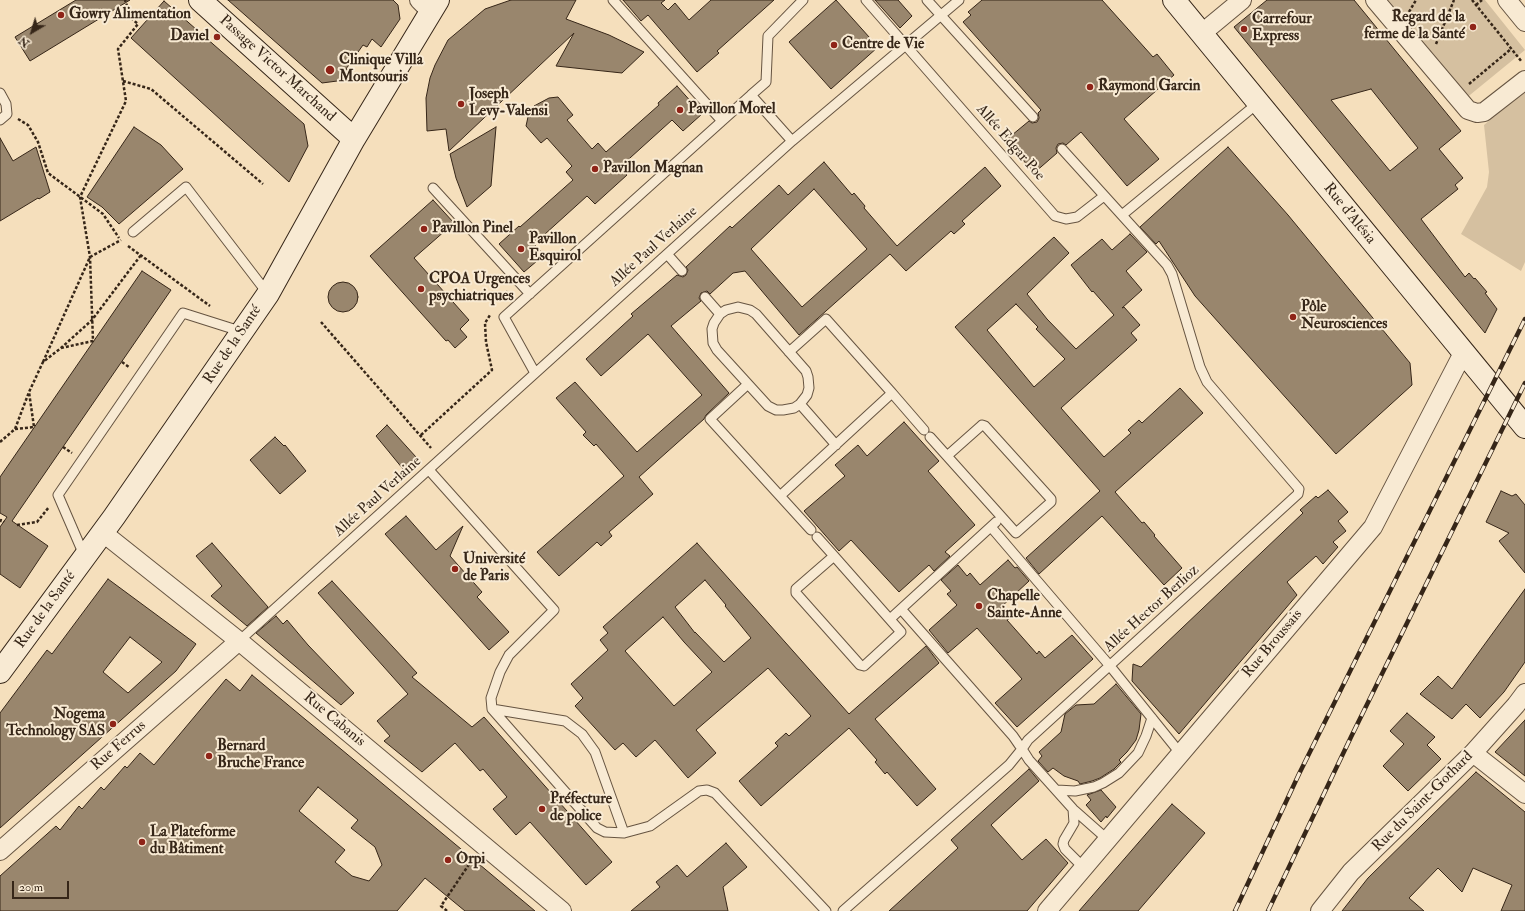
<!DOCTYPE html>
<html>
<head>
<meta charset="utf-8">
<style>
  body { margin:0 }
  #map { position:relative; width:1525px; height:911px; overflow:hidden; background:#f5dfbc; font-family:"IM FELL Double Pica",serif }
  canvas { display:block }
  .north { position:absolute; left:12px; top:12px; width:40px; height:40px; -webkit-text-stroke:3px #f8ead3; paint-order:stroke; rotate:218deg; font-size:11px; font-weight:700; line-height:16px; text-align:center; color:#362618 }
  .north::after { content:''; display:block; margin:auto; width:14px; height:18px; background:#362618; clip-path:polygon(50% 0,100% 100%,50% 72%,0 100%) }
  .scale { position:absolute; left:12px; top:881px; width:57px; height:18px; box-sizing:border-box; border:2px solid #362618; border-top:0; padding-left:5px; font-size:12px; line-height:14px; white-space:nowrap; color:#362618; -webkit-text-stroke:3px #f8ead3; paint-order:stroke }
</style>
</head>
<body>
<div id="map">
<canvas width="1525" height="911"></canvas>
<div class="north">N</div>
<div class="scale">20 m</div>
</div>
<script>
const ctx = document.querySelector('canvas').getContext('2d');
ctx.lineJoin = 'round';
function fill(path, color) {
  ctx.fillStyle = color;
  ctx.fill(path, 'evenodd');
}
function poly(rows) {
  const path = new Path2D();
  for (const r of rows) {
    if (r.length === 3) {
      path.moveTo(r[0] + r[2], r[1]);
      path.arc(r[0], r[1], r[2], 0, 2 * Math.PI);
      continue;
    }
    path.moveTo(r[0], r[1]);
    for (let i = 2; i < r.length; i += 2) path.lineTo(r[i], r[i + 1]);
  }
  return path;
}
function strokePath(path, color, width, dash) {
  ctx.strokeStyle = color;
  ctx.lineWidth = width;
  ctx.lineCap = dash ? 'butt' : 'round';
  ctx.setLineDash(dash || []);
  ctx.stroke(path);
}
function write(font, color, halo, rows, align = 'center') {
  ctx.font = font + ' "IM FELL Double Pica",serif';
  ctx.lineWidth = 4;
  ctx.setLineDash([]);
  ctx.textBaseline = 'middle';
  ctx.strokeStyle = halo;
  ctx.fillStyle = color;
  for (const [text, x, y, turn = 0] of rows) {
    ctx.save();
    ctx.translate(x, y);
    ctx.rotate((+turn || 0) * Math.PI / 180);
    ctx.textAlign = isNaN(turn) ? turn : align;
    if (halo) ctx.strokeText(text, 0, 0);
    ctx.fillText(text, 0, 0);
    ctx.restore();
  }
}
const green = poly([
  [1383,0,1485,0,1525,50,1465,99],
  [1525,91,1525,262,1521,271,1461,234,1487,187,1489,172,1484,125]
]);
const building = poly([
  [76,0,130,0,30,61,15,37,76,0],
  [228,0,393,0,398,5,400,19,381,47,372,39,367,47,363,45,346,69,360,78,322,83,228,0],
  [511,0,576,0,566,19,609,35,644,52,622,73,556,66,574,33,449,151,446,129,427,131,426,98,430,78,435,65,448,40,485,9,511,0],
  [623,0,665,0,661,3,668,10,675,3,689,20,711,0,774,0,717,51,719,53,697,72,648,15,641,21,623,0],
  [836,0,878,47,831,89,789,42,836,0],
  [875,0,898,0,912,16,900,28,875,0],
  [982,0,1102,0,1153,57,1157,54,1174,75,1124,119,1159,159,1127,186,1081,132,1066,145,1063,143,1058,144,1056,148,1057,153,1034,173,1006,140,1029,121,1032,123,1037,122,1039,118,1038,113,1041,110,963,22,971,15,968,12,982,0],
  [1267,0,1354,0,1461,131,1439,149,1463,178,1455,185,1458,189,1421,219,1465,277,1469,273,1474,279,1475,278,1487,292,1485,293,1497,309,1485,333,1234,27,1267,0],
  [1371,89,1418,148,1390,171,1331,100,1371,89],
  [164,1,304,124,308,146,289,182,131,38,164,1],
  [677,86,702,114,683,131,672,120,620,167,627,175,595,204,587,196,534,244,544,255,524,272,499,244,519,226,520,227,573,180,566,172,572,166,547,138,541,143,526,126,528,117,534,106,549,98,558,97,573,115,567,120,592,149,598,143,606,152,659,105,658,103,677,86],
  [134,127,161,145,183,169,119,224,102,207,87,197,134,127],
  [496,127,491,186,467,207,456,178,450,154,496,127],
  [0,138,13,161,36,147,50,192,39,199,38,198,0,221,0,138],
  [1228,147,1288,215,1410,363,1412,385,1336,454,1195,296,1159,241,1156,244,1140,227,1228,147],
  [824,162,852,195,854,193,865,206,864,208,897,246,985,167,1001,186,962,221,965,224,954,234,951,231,906,271,890,254,799,335,745,271,733,273,710,294,707,291,701,293,699,298,701,301,671,326,729,393,706,415,704,419,639,477,653,494,609,532,612,536,601,546,597,542,559,576,537,552,624,476,596,444,594,446,583,435,586,432,556,398,575,382,637,452,702,395,648,334,601,376,586,359,633,316,631,314,677,275,683,277,686,275,688,270,686,267,730,226,732,228,779,185,788,195,824,162],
  [814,189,867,249,802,307,751,249,814,189],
  [433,200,454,223,414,258,469,320,460,329,467,337,455,348,448,340,446,341,370,256,433,200],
  [1130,234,1147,252,1126,271,1142,290,1122,308,1124,307,1140,325,1131,333,1137,340,1061,408,1104,457,1131,433,1128,430,1139,420,1142,423,1180,388,1203,413,1115,492,1142,523,1144,522,1155,535,1154,536,1182,568,1164,585,1102,516,1039,574,1026,558,1100,491,955,327,1054,237,1069,253,1027,294,1047,319,1076,349,1114,315,1093,291,1092,292,1071,265,1102,239,1112,250,1130,234],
  [1016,304,1038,327,1036,329,1065,359,1034,387,987,330,1016,304],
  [142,271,171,290,12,521,48,546,20,588,0,574,0,527,7,517,0,513,0,477,142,271],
  [343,297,15],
  [904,422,939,461,928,471,975,525,945,552,950,556,934,571,929,565,899,592,851,540,839,551,804,511,845,476,835,465,858,445,867,456,904,422],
  [387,425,416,457,403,469,376,436,387,425],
  [275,437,284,446,285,445,306,471,280,494,250,460,275,437],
  [1328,490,1348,512,1338,521,1346,531,1333,542,1338,547,1323,564,1316,556,1287,582,1297,595,1179,734,1132,681,1133,664,1141,667,1303,513,1300,510,1316,496,1318,498,1328,490],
  [1501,491,1512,496,1516,494,1525,505,1525,573,1499,541,1509,533,1486,522,1501,491],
  [406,516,436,550,463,526,450,556,482,592,477,597,509,632,489,650,385,534,406,516],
  [212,543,268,607,247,626,211,596,222,586,196,556,212,543],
  [697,543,849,714,926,646,939,663,875,719,936,789,917,806,887,772,885,774,875,762,877,760,849,728,761,806,739,781,778,746,775,743,786,733,789,736,811,716,768,668,696,730,716,753,688,778,655,740,636,757,623,743,615,750,575,706,583,698,571,684,608,650,600,640,608,633,603,627,697,543],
  [705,580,726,605,725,606,751,638,724,662,695,632,695,633,675,607,705,580],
  [663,617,684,642,712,672,674,706,625,651,663,617],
  [1008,560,1015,568,1017,567,1029,581,1000,608,1010,618,1007,620,1037,654,1039,651,1045,658,1072,635,1093,659,1017,727,995,703,1022,679,977,628,948,653,929,630,957,605,947,594,951,591,941,580,958,565,967,576,970,573,980,585,1008,560],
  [108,579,196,644,176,671,0,828,0,713,47,650,52,654,108,579],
  [130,637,162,662,128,693,103,672,130,637],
  [332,581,417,673,412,677,472,727,484,717,612,862,586,885,530,822,516,835,493,809,507,797,483,769,480,771,455,743,422,772,384,741,390,736,377,721,408,694,318,593,332,581],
  [1525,589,1525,662,1504,692,1480,718,1466,704,1452,719,1420,694,1438,676,1452,689,1525,589],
  [276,616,283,624,287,620,308,645,354,693,341,705,256,633,276,616],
  [252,675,473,859,535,911,465,911,425,878,397,911,0,911,0,876,56,826,60,830,79,806,82,809,101,787,104,790,125,766,127,768,140,753,154,765,226,679,240,691,252,675],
  [318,787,358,820,351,828,375,847,382,865,369,881,352,876,335,862,345,850,299,811,318,787],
  [1116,684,1141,714,1139,730,1136,740,1127,752,1119,760,1121,762,1114,769,1100,778,1092,781,1080,784,1078,781,1064,776,1053,768,1048,772,1038,761,1042,756,1039,752,1061,732,1065,714,1076,705,1094,704,1116,684],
  [1407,713,1435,737,1427,745,1441,759,1408,791,1383,766,1404,744,1390,731,1407,713],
  [1525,720,1525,776,1495,752,1525,720],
  [1029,769,1039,781,991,825,1022,860,1046,839,1068,863,1027,911,889,911,958,848,951,840,1029,769],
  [1476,772,1525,812,1525,911,1501,911,1512,885,1473,868,1462,892,1438,868,1409,898,1424,911,1342,911,1368,878,1476,772],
  [1101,790,1116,807,1107,818,1106,816,1101,822,1086,805,1091,800,1087,795,1101,790],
  [1172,804,1205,833,1138,911,1079,911,1172,804],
  [726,843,747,867,723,887,728,911,631,911,660,887,656,882,677,865,687,877,726,843]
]);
const path = poly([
  [1472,0,1522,62],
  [1476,5,1482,0],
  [1409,12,1416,0],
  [1436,44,1454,0],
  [123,81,151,89,263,184],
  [1469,84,1511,49],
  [18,119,28,125,38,142,48,173,103,214,119,238],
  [128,246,210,306],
  [499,301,509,290],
  [321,322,431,448],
  [61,348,93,341,90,257,80,197,126,101,118,49,138,24,131,18,125,0],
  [43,362,90,257,121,240],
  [122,362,129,367],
  [15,429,34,427,29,392],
  [421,435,492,370,486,342,485,323,490,315],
  [0,442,15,429,29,392,43,362,61,348,92,320,141,255],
  [63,447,72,453],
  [0,522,1,520,4,522],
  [17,525,37,522,49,507],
  [447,911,441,906,472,860]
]);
const lane = poly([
  [613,0,722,121],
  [866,0,1055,216,1066,219,1077,217,1104,196],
  [927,0,1033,117],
  [0,93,6,104,7,114,0,120],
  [751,95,766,82,768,36,803,0],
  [433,188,530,294],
  [1122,215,1258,103],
  [133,232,186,187,268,294],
  [667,254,682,271],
  [705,297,720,314,726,310,738,307,750,310,756,314,806,371,808,377,809,388,807,395,800,404],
  [720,314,714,323,712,329,713,343,717,350,768,406,776,410,783,410,794,408,800,404,836,445],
  [789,352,826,319,892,393],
  [535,373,504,317,722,121,751,95,792,141],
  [748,384,710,419,811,530],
  [982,425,985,426,1051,499,1051,502,1016,533,947,456,982,425],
  [930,437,947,456],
  [429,470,554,610,509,655,500,672,491,698,492,709,597,828,605,832,624,833,650,826,699,791,707,790,715,793,826,911],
  [780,496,892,393,924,430],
  [991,527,1110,666,1180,753],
  [817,537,834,556],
  [84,555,58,495,183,313,243,332],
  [834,556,901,632,864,666,860,665,796,593,796,589,834,556],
  [901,609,1013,736,1022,749,1028,740,1298,494,1299,489,1207,382,1200,367,1172,274,1167,265,1062,149],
  [890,619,996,522],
  [239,641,792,141,959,0],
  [492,709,565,721,582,734,595,752,624,833],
  [1057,790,1075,791,1094,787,1103,783,1119,773,1138,753,1146,736,1152,718],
  [1073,809,1074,823,1064,840,1063,844,1065,849,1083,867],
  [843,911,1009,765,1022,749,1029,760,1073,809,1107,839]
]);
const street = poly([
  [419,0,430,11],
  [1375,0,1468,110,1477,113,1484,112,1525,80],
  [1507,0,1525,22],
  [1201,34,1242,0],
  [102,532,239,641,562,911],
  [1473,753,1525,794],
  [0,851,239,641],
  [1047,911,1373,527,1463,353],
  [1320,911,1351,872,1473,753,1516,705,1525,693]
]);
const secondary = poly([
  [200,0,354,139],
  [1174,0,1525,427],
  [0,672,114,517,268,294,354,139,438,0]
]);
const rail = poly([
  [1235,911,1299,774,1525,319],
  [1268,911,1351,737,1525,383]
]);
const markers = [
  [61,15,4,"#8f2418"],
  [1473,27,4,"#8f2418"],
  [1244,29,4,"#8f2418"],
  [217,37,4,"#8f2418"],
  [834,45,4,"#8f2418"],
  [330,70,5,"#8f2418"],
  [1090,87,4,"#8f2418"],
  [461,104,4,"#8f2418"],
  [680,110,4,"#8f2418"],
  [595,169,4,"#8f2418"],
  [424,229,4,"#8f2418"],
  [521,249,4,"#8f2418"],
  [421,289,4,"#8f2418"],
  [1293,317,4,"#8f2418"],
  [455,569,4,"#8f2418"],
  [979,606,4,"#8f2418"],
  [113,724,4,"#8f2418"],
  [209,756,4,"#8f2418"],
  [542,809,4,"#8f2418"],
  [142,842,4,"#8f2418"],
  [448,860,4,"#8f2418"]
];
const poiNames = [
  ["Gowry Alimentation",69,15],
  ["Regard de la",1465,18,"right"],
  ["ferme de la Santé",1465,35,"right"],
  ["Carrefour",1252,20],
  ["Express",1252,37],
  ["Daviel",209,37,"right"],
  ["Centre de Vie",842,45],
  ["Clinique Villa",339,61],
  ["Montsouris",339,78],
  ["Raymond Garcin",1098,87],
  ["Joseph",469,95],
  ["Levy-Valensi",469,112],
  ["Pavillon Morel",688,110],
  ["Pavillon Magnan",603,169],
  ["Pavillon Pinel",432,229],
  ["Pavillon",529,240],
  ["Esquirol",529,257],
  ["CPOA Urgences",429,280],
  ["psychiatriques",429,297],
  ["Pôle",1301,308],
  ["Neurosciences",1301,325],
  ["Université",463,560],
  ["de Paris",463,577],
  ["Chapelle",987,597],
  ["Sainte-Anne",987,614],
  ["Nogema",105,715,"right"],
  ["Technology SAS",105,732,"right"],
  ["Bernard",217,747],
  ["Bruche France",217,764],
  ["Préfecture",550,800],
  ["de police",550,817],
  ["La Plateforme",150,833],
  ["du Bâtiment",150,850],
  ["Orpi",456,860]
];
const streetNames = [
  ["Passage Victor Marchand",277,69,42],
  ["Allée Edgar Poe",1010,143,49],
  ["Rue d'Alésia",1349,214,51],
  ["Allée Paul Verlaine",654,247,-42],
  ["Rue de la Santé",233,345,-56],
  ["Allée Paul Verlaine",378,497,-42],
  ["Allée Hector Berlioz",1152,609,-42],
  ["Rue de la Santé",46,610,-54],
  ["Rue Broussais",1273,644,-50],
  ["Rue Cabanis",334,720,40],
  ["Rue Ferrus",119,746,-41],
  ["Rue du Saint-Gothard",1423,802,-45]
];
fill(green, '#d5c0a0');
fill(building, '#99866d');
strokePath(building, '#362618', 1);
strokePath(lane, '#665441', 11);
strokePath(street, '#665441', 20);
strokePath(secondary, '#362618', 24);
strokePath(path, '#362618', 2.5, [3, 2]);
strokePath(lane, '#f8ead3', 9);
strokePath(street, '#f8ead3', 18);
strokePath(secondary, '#f8ead3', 22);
strokePath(rail, '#362618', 4.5);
strokePath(rail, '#f8ead3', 3, [9]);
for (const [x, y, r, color] of markers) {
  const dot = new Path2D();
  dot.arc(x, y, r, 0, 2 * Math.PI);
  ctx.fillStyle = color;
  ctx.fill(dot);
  strokePath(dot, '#f8ead3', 1.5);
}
write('bold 15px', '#362618', '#f8ead3', poiNames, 'left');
write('15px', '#362618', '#f8ead3', streetNames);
</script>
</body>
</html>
